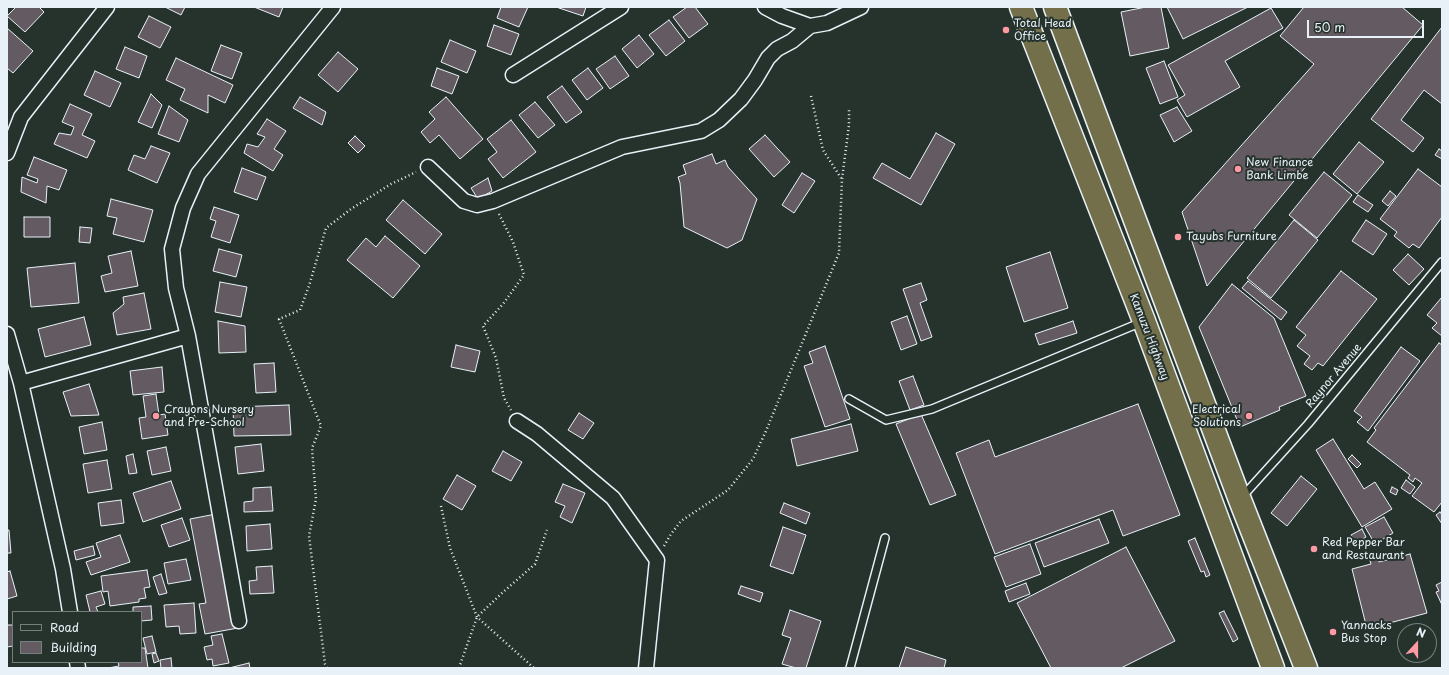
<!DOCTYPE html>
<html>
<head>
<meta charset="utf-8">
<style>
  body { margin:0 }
  #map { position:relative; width:1449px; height:675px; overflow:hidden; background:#26332d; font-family:"Playpen Sans",sans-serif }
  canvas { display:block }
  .frame { position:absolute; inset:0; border:8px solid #e8f1f8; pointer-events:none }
  .legend { position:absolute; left:12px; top:611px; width:130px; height:52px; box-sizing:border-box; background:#26332d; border:1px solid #747f7e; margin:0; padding:5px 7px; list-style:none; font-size:12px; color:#e8f1f8 }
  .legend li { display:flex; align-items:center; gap:8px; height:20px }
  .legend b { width:20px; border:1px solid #747f7e }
  .north { position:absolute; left:1397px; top:623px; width:40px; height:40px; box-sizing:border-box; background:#26332d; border:1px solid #747f7e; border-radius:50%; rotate:21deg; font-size:11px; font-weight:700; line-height:16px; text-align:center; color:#e8f1f8 }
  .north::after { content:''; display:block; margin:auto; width:14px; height:18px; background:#ff9aa2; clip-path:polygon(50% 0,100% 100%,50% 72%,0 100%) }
  .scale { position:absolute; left:1307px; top:20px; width:117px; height:18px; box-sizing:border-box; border:2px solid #e8f1f8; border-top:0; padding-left:5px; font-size:12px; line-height:14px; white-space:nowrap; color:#e8f1f8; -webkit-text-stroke:3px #26332d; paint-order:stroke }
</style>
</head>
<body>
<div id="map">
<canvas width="1449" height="675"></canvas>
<div class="frame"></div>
<ul class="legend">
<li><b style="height:5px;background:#26332d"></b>Road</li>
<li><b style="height:11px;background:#645b62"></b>Building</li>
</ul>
<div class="north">N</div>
<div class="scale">50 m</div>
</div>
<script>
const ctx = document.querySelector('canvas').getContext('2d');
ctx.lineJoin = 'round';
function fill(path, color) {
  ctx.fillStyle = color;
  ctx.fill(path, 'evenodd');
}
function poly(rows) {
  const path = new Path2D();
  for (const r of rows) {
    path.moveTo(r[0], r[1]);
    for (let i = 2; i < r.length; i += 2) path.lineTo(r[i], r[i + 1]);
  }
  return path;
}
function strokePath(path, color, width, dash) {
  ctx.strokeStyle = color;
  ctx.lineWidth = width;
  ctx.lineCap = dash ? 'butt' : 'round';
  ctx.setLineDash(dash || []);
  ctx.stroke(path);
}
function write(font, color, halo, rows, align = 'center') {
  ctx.font = font + ' "Playpen Sans",sans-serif';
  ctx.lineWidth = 4;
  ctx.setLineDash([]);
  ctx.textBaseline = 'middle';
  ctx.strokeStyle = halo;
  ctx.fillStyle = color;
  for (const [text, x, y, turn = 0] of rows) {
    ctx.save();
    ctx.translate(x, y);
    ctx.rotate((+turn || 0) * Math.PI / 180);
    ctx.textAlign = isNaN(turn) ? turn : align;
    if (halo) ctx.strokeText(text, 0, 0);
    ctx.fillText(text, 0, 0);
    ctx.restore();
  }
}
const building = poly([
  [16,7,39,7,44,12,25,32,7,16,16,7],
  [165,7,185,7,181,15,165,7],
  [254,7,283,7,279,17,254,7],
  [501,7,528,7,519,27,497,18,501,7],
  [556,7,586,7,583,16,556,7],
  [687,7,695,7,708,24,689,38,673,17,687,7],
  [1146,7,1161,7,1169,48,1130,56,1121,12,1146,7],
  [1167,7,1248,7,1183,39,1167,7],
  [1304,7,1402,7,1423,25,1207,286,1182,212,1314,64,1280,36,1304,7],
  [1271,8,1283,28,1225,61,1240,87,1187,117,1177,100,1185,95,1168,65,1271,8],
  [149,16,171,27,160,48,138,37,149,16],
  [669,20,685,41,666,56,649,35,669,20],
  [494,25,519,34,511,55,487,46,494,25],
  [1442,27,1442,104,1424,90,1401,120,1424,138,1413,152,1371,119,1442,27],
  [7,28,33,51,13,73,7,68,7,28],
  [639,35,654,54,637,68,622,49,639,35],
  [450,40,476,51,467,73,441,62,450,40],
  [221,45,242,53,232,79,211,71,221,45],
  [125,47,147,56,139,78,116,69,125,47],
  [338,52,358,69,338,92,318,75,338,52],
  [615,56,629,76,610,89,596,69,615,56],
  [176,58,233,85,225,103,208,95,208,113,180,100,185,89,166,80,176,58],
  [1164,61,1178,97,1160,104,1146,68,1164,61],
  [437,68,459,76,452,94,431,86,437,68],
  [588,68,603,88,587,100,572,80,588,68],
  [95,71,121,83,110,107,84,95,95,71],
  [562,86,582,112,566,123,547,97,562,86],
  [151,94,162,105,152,128,138,122,151,94],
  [300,97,326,112,322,125,293,108,300,97],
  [446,97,483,139,460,159,439,135,430,143,421,132,435,119,429,112,446,97],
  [535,102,555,125,538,138,519,115,535,102],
  [70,104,92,114,82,135,95,141,87,158,54,144,59,133,71,135,74,127,62,122,70,104],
  [169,106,188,120,179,142,158,134,169,106],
  [1177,107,1192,131,1174,142,1160,115,1177,107],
  [267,119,286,131,274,149,283,155,273,171,244,153,247,144,258,147,265,137,257,134,267,119],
  [511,120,536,152,503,178,488,159,497,152,487,139,511,120],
  [936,133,955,144,921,205,873,178,882,163,910,179,936,133],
  [765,135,790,162,774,177,749,149,765,135],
  [355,136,365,146,358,153,348,143,355,136],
  [1359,142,1384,162,1357,194,1333,174,1359,142],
  [151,146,170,153,157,183,128,170,134,155,145,159,151,146],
  [1439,149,1442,151,1442,159,1435,155,1439,149],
  [712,154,716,164,725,160,728,167,757,199,742,240,727,248,684,227,680,183,678,177,686,174,683,165,712,154],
  [34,157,67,170,59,190,47,186,46,203,21,192,22,177,37,183,38,179,27,175,34,157],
  [242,168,266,177,257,200,234,192,242,168],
  [1418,169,1442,187,1442,217,1419,248,1413,244,1409,248,1394,236,1397,232,1380,219,1418,169],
  [1324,172,1352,195,1317,238,1289,215,1324,172],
  [802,173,815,181,794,213,782,205,802,173],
  [488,178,492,191,478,199,471,188,488,178],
  [1390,191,1396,196,1388,206,1382,201,1390,191],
  [1358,195,1373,205,1368,212,1353,202,1358,195],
  [111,199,153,210,144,242,113,234,117,218,107,216,111,199],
  [403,200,442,234,425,254,386,220,403,200],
  [214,207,239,215,230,243,211,237,216,221,210,219,214,207],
  [24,217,50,217,50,237,24,237,24,217],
  [1294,220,1318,240,1271,298,1247,278,1294,220],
  [1366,220,1387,234,1373,255,1352,241,1366,220],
  [80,227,92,228,90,243,79,242,80,227],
  [385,236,420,266,393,298,347,260,366,238,376,247,385,236],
  [219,249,242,255,236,277,213,271,219,249],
  [131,251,138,286,105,292,101,276,112,273,108,256,131,251],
  [1050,252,1068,308,1024,322,1006,267,1050,252],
  [1408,254,1424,269,1409,285,1393,270,1408,254],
  [75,263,79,303,31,307,27,268,75,263],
  [1341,271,1377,299,1323,366,1318,363,1312,370,1304,364,1310,356,1297,346,1306,335,1296,327,1341,271],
  [1248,281,1287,312,1281,320,1242,288,1248,281],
  [220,282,247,287,241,317,215,312,220,282],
  [921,283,927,300,920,303,932,337,921,341,903,289,921,283],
  [1232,284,1274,318,1306,396,1279,407,1280,410,1240,427,1199,327,1232,284],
  [144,293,151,329,117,335,113,313,124,304,123,297,144,293],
  [1442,297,1442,336,1432,328,1437,323,1427,315,1442,297],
  [907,316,917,344,901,350,891,322,907,316],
  [84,317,91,345,45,357,38,329,84,317],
  [218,321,245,326,246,352,219,353,218,321],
  [1073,321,1077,333,1039,345,1035,334,1073,321],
  [1439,343,1442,345,1442,502,1434,512,1412,496,1422,483,1415,478,1413,482,1408,478,1410,475,1367,442,1376,430,1374,428,1439,343],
  [456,345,480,351,475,372,451,367,456,345],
  [825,346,850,419,825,427,804,366,813,363,809,352,825,346],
  [1401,347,1420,361,1368,431,1357,422,1362,417,1354,411,1401,347],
  [274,363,276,392,256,393,254,364,274,363],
  [162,367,164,392,133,395,130,371,162,367],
  [913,376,924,405,910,410,899,381,913,376],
  [89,384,99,415,71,416,63,392,89,384],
  [156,394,159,415,165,414,168,435,142,439,139,418,146,417,143,396,156,394],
  [1138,404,1180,515,1123,536,1113,510,995,554,956,453,989,440,995,457,1138,404],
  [289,405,291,435,234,436,233,407,289,405],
  [579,413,594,423,583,439,568,430,579,413],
  [921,414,956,495,930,505,896,424,921,414],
  [102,422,107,450,84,454,79,427,102,422],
  [851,424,858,451,797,466,791,439,851,424],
  [1333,439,1364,489,1375,482,1392,509,1362,527,1316,450,1333,439],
  [261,444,264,471,238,474,235,447,261,444],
  [166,447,171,471,152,475,147,451,166,447],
  [503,451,522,462,511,481,492,471,503,451],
  [133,454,137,473,129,474,126,456,133,454],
  [1352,455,1361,464,1357,468,1348,459,1352,455],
  [107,460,112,489,88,493,83,464,107,460],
  [457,475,476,486,462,510,443,499,457,475],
  [1301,476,1317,489,1287,526,1271,513,1301,476],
  [1406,480,1415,487,1410,494,1401,488,1406,480],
  [171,481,181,509,143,522,133,493,171,481],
  [563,484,585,493,572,523,560,517,565,506,555,502,563,484],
  [271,487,273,511,244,512,244,502,253,501,253,488,271,487],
  [1392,487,1398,490,1396,495,1390,492,1392,487],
  [121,500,124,523,101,526,98,503,121,500],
  [784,503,810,513,806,524,780,513,784,503],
  [1440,512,1442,515,1442,524,1436,515,1440,512],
  [216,514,238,628,205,634,199,604,206,603,190,519,216,514],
  [1384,517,1393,533,1375,544,1365,527,1384,517],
  [182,518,190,540,169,547,161,525,182,518],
  [1099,519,1109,543,1044,567,1035,543,1099,519],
  [270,524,272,549,247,551,246,526,270,524],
  [783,527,806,535,793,574,770,566,783,527],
  [1362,529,1366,537,1355,543,1351,535,1362,529],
  [7,530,9,530,11,553,7,553,7,530],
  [120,535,130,562,91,575,86,562,101,557,96,543,120,535],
  [1195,538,1210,575,1206,577,1204,571,1201,572,1188,541,1195,538],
  [1030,544,1041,574,1006,587,994,557,1030,544],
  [93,546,95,555,76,560,74,551,93,546],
  [1126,547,1175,641,1121,668,1051,668,1017,603,1126,547],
  [1410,554,1427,613,1367,629,1352,569,1371,564,1369,557,1377,555,1379,562,1410,554],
  [186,559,191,580,168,584,164,563,186,559],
  [272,566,274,593,250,594,249,581,257,580,256,567,272,566],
  [147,570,150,587,144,588,146,598,139,599,139,602,110,606,108,591,103,592,101,576,147,570],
  [10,571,17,596,7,599,7,572,10,571],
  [161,574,167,593,159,595,153,577,161,574],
  [1442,582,1442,605,1436,592,1439,591,1436,585,1442,582],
  [1026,583,1030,594,1009,602,1005,591,1026,583],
  [741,586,763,593,760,602,738,594,741,586],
  [101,591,105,604,96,607,98,612,90,612,86,595,101,591],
  [194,603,196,633,180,634,179,626,166,627,164,605,194,603],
  [151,606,152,620,141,621,141,612,133,612,133,607,151,606],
  [790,610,821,621,806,668,796,668,782,664,791,638,782,635,790,610],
  [1224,611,1238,639,1233,642,1219,613,1224,611],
  [7,625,13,625,13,646,7,647,7,625],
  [222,634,229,663,213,666,212,659,207,660,204,647,213,645,211,636,222,634],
  [152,636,156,652,147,654,143,638,152,636],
  [906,647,946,660,944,668,899,668,906,647],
  [141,648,145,648,148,668,108,668,119,666,118,662,141,662,141,648],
  [156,653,159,661,154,663,152,654,156,653],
  [171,658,172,668,161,668,160,660,171,658],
  [249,663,250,668,229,668,249,663]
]);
const path = poly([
  [811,96,823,150,841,178],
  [499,214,513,242,524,275,503,304,483,326,496,358,504,398,511,410],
  [441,506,450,548,477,617,534,668],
  [664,546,671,534,681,521,728,490,753,459,766,431,839,253,842,179,849,125,849,109],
  [327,668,325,664,309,536,316,499,312,448,321,426,279,319,300,310,309,286,326,228,351,209,391,184,416,172],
  [459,668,477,617,502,593,535,564,547,530]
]);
const lane = poly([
  [849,399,886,420,932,409,1142,322],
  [1242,497,1308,424,1442,262],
  [850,668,885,538]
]);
const street = poly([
  [765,7,782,16,810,26,827,23,861,7],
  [513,75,621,7],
  [7,153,21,117,107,7],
  [428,167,464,201,477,205,493,201,622,147,701,131,719,120,741,99,755,80,768,58,777,49,792,41,810,26],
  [7,334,21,383,63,569,70,612],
  [21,383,188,336],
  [517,421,537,434,613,498,657,560,646,668],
  [239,621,188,336,176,288,172,249,183,208,198,174,333,7],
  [77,662,78,668]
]);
const highway = poly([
  [1021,7,1144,321,1273,668],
  [1055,7,1240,500,1306,668]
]);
const markers = [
  [1006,30,4,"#ff9aa2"],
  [1238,169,4,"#ff9aa2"],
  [1178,237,4,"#ff9aa2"],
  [156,416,4,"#ff9aa2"],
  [1249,416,4,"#ff9aa2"],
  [1314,549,4,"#ff9aa2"],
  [1333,632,4,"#ff9aa2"]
];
const poiNames = [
  ["Total Head",1014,24],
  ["Office",1014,37],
  ["New Finance",1246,163],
  ["Bank Limbe",1246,176],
  ["Tayubs Furniture",1186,237],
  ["Crayons Nursery",164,410],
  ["and Pre-School",164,423],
  ["Electrical",1241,410,"right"],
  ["Solutions",1241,423,"right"],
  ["Red Pepper Bar",1322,543],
  ["and Restaurant",1322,556],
  ["Yannacks",1341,626],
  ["Bus Stop",1341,639]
];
const streetNames = [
  ["Kamuzu Highway",1149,337,69],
  ["Raynor Avenue",1334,376,-50]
];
fill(building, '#645b62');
strokePath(building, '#e8f1f8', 1);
strokePath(lane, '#e8f1f8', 10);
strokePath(street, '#e8f1f8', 17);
strokePath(highway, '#e8f1f8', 25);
strokePath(path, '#e8f1f8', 2.5, [1, 3]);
strokePath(lane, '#26332d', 7);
strokePath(street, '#26332d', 14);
strokePath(highway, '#726f4a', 22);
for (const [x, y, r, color] of markers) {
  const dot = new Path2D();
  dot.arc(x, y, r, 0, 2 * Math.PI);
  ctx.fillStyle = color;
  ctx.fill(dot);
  strokePath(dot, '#26332d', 1.5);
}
write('11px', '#e8f1f8', '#26332d', poiNames, 'left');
write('11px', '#e8f1f8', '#26332d', streetNames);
</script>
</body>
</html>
